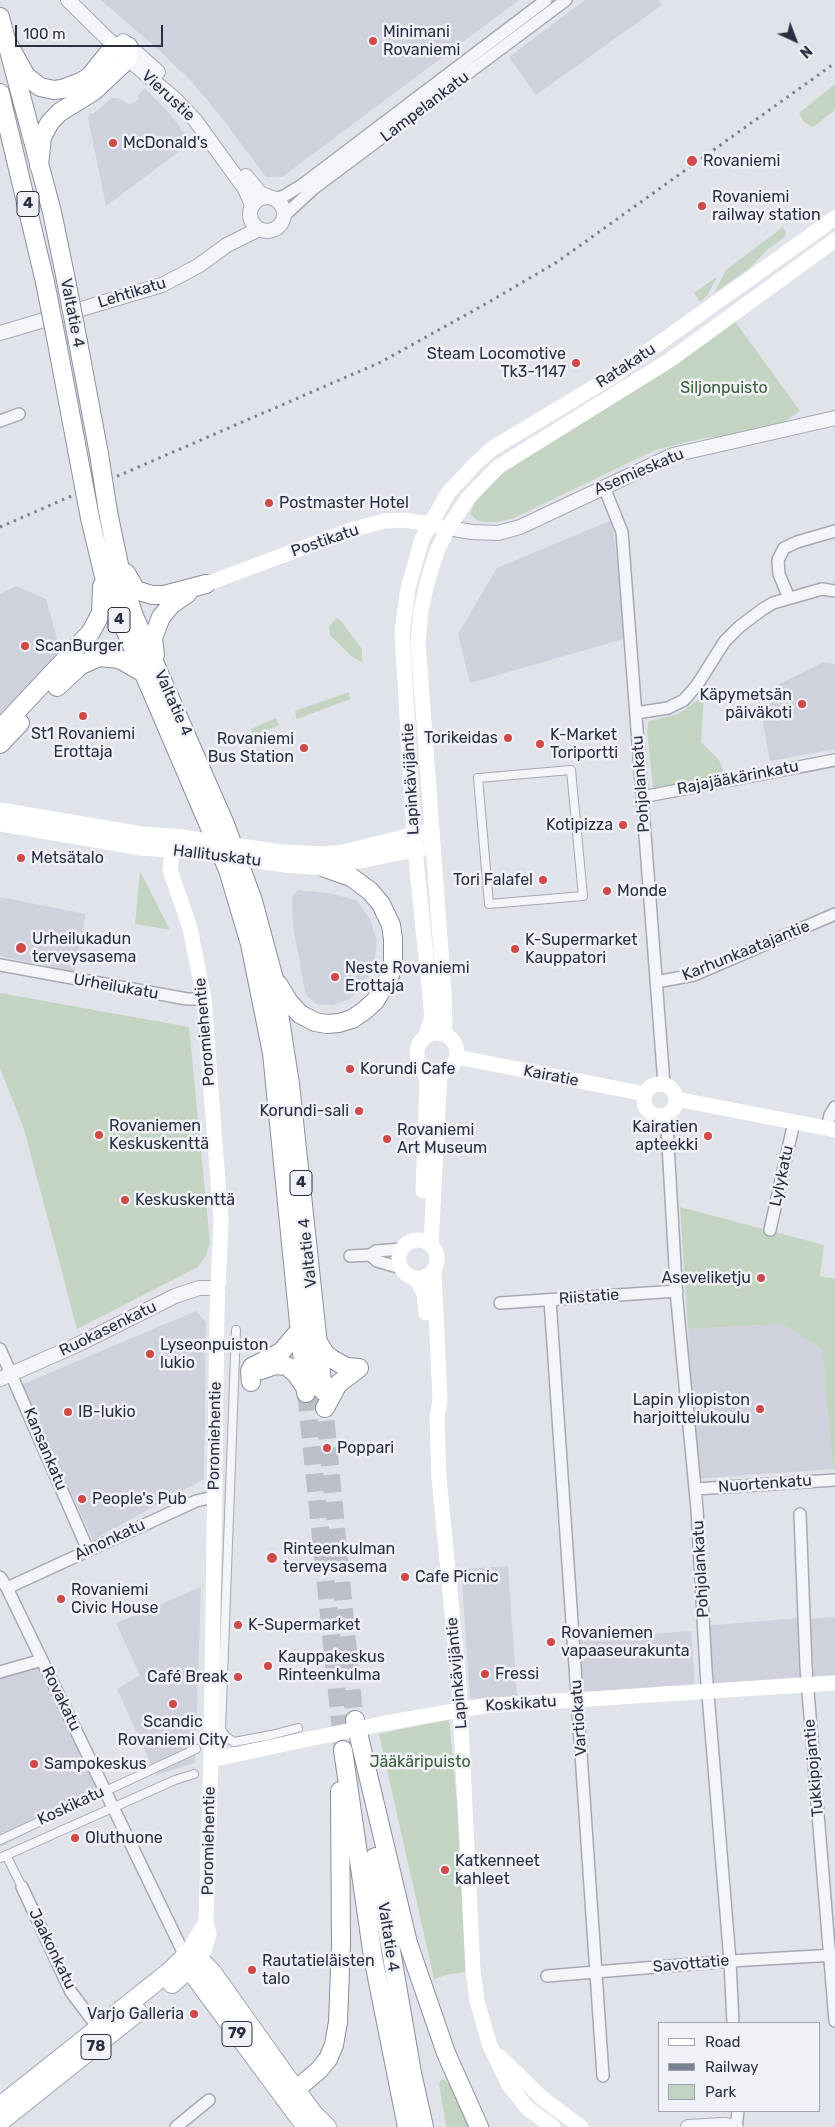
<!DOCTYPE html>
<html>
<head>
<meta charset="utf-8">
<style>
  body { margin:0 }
  #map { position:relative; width:835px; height:2127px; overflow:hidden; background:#e1e3ea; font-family:Rubik,sans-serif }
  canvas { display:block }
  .legend { position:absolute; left:658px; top:2022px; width:162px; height:90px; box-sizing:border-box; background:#f1f2f7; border:1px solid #a1a4af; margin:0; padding:6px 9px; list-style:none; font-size:15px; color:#292e42 }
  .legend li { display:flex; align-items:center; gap:10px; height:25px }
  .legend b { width:25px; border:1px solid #a1a4af }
  .north { position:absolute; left:770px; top:15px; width:50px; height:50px; -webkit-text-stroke:4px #f1f2f7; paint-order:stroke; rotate:137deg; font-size:14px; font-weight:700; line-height:20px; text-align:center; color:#292e42 }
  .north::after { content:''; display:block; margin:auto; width:18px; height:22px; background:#292e42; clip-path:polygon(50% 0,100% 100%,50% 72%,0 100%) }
  .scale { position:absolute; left:15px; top:25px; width:148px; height:22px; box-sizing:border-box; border:2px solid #292e42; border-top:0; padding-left:6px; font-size:15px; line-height:18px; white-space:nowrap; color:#292e42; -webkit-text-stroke:4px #f1f2f7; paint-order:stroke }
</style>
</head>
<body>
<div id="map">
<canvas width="835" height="2127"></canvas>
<ul class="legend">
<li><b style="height:6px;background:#fff"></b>Road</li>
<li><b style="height:6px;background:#7b8093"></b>Railway</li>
<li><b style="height:14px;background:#c4d4c2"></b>Park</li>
</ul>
<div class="north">N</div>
<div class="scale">100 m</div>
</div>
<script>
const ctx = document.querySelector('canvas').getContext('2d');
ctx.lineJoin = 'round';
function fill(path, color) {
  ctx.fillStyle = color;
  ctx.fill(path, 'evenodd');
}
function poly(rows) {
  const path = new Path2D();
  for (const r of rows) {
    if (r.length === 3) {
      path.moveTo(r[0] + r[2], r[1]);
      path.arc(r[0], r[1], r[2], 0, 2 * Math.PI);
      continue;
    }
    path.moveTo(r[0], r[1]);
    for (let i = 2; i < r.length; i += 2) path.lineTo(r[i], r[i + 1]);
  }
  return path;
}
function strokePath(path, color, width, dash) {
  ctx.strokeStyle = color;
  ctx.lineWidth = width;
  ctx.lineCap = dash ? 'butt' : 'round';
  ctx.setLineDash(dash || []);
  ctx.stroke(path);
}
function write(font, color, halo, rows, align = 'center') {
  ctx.font = font + ' Rubik,sans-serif';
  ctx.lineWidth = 5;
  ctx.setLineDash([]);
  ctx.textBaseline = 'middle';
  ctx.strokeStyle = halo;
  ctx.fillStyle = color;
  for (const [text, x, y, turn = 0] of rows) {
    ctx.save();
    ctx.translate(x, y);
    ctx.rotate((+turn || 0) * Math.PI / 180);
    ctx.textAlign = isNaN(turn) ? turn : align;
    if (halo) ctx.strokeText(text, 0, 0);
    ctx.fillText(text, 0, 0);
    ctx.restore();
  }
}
const built = poly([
  [101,0,519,0,282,177,266,177,219,114,192,82,162,53],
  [585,0,659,0,662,5,536,95,509,57],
  [145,88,168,112,192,142,106,206,88,118,90,113,93,114,112,98,117,98,129,104,131,104,132,102,134,103,139,98,137,96],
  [612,520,627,638,470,683,458,634,497,568],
  [16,586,46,599,61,653,0,714,0,594],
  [824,662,835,664,835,749,770,761,763,724,777,685],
  [298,890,329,893,356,900,370,919,377,941,374,966,364,984,350,999,333,1005,316,1004,306,995,293,927,292,897],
  [0,897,86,914,74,972,0,956],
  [196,1311,206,1322,204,1479,93,1540,21,1385],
  [783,1324,822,1349,833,1469,695,1479,688,1329],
  [508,1566,517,1696,470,1699,461,1569],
  [201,1587,195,1763,156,1775,117,1689,140,1675,116,1623],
  [835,1617,835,1675,814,1676,810,1619],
  [798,1618,802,1677,708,1684,704,1626],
  [691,1631,695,1684,578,1693,574,1640],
  [38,1665,102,1796,0,1847,0,1676]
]);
const green = poly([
  [835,84,835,110,813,127,804,122,799,113],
  [783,227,786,233,785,237,767,250,750,268,714,293,726,270],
  [717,277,707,296,700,302,694,293],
  [734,320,800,411,781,424,730,436,704,438,655,450,514,518,498,522,486,522,478,521,470,514,477,499,497,477,519,461,660,375],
  [336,618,340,620,362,649,362,662,352,657,330,635,329,627],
  [349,692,350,699,297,719,296,717,295,711],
  [704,696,701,742,719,760,725,775,653,788,647,730,649,721,678,714],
  [276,718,279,725,257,735,252,733,251,729],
  [140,871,170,930,135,924],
  [0,993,189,1027,210,1243,206,1255,198,1267,77,1329,24,1129,0,1068],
  [680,1207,824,1245,820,1276,835,1279,835,1469,833,1469,822,1349,783,1324,688,1329],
  [449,1719,473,1971,450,1974,434,1979,379,1734],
  [444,2079,454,2090,474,2127,446,2127,439,2084,441,2080]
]);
const trunkTunnel = poly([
  [306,1393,343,1750],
  [323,1394,356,1734]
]);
const pedestrian = poly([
  [571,770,583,896,489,904,478,778,571,770],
  [236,1330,221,1729,226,1737,234,1742,271,1735,298,1728],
  [0,1840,196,1749],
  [6,1855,22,1887],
  [0,1858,175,1780,194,1774]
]);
const minor = poly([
  [275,199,284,196,302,185,546,0],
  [285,215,313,189,566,0],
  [0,421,19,414],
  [604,487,622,532,664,1084],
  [789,598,779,574,778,560,784,548,797,542,835,531],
  [636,713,668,708,684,700,697,685,725,641,739,627,763,609,773,603,822,589,835,591],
  [642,797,835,760],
  [0,965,187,999,204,999],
  [656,982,694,975,835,914],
  [664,1115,667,1127,677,1301,697,1509,706,1670,730,1961,733,2023],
  [827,1129,830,1115,835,1107],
  [770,1230,794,1122],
  [370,1255,377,1261,401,1268],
  [350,1256,370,1255,376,1251,402,1249],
  [550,1300,603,2076],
  [500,1303,677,1291],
  [0,1349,88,1550],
  [695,1489,835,1480],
  [800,1514,806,1667,835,2021],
  [0,1577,7,1588,185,1956],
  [7,1588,196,1501,214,1497],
  [0,1672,42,1660],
  [22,1887,71,1992,102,2033],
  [547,1976,730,1961,835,1955],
  [176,2127,209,2100],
  [736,2127,738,2111]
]);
const tertiary = poly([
  [68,0,128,59,175,99,195,120,245,189,252,205],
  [123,41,158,72],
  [246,176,260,193,269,197],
  [267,214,17],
  [0,333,162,285,198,266,227,245,259,229],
  [448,528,472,532,498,533,520,527,673,455,835,418],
  [0,1379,79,1344,175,1296,199,1288,218,1288],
  [688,2127,724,2125,736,2127]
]);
const secondary = poly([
  [206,584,351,530,384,521,403,520,437,525],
  [0,810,142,834,184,837],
  [0,824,141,848,195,852],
  [174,836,170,870,190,928,204,999,221,1221,217,1312,211,1760,206,1922,209,1934,204,1951,189,1969,185,1956,206,1922],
  [281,852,323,854,343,852,424,832],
  [285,865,325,868,424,848],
  [437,1053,20],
  [445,1034,444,992,418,642,421,611,427,583,437,551,448,528,468,498,498,467,670,360,835,240],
  [426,1036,432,1017,415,849,402,632,408,588,422,539,448,493,476,463,493,448,613,376,835,218],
  [457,1057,645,1094],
  [660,1100,16],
  [676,1099,835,1130],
  [423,1191,427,1087,425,1069],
  [418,1259,19],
  [431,1244,440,1073],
  [434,1271,440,1400,437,1418,439,1478,459,1684,473,1971,477,2001,490,2046,509,2085,527,2108,553,2127],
  [416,1279,424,1293,426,1313],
  [386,1723,483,1706,835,1683],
  [211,1760,299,1741],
  [499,2056,542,2098,581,2127]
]);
const primary = poly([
  [172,1984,189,1969,306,2127],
  [0,2106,170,1971,185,1956,192,1957,199,1959,212,1972,296,2090,313,2113,327,2127],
  [0,2122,138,2012]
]);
const trunk = poly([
  [0,17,52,212,65,275],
  [5,38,26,76,40,87,54,90,62,89,81,82,90,76,114,46,128,46,128,59,94,91,60,112,50,122,42,137,39,166],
  [0,93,45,282],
  [78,342,99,454],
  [58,348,76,444],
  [108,512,122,579,134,616,225,824,253,901,273,975,290,1084,323,1391],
  [90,518,106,585,228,870,250,944,272,1053,306,1393],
  [126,573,136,590,152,595,164,595,206,584],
  [155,655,153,638,161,617,172,604,188,593],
  [57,687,81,665,99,657,119,659,142,672],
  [0,729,91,632,101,613,102,586],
  [0,744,20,723],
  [278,984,289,1002,300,1014,315,1022,327,1024,339,1023,352,1019,364,1011,375,1001,389,978,393,966,393,939,391,925,381,904,370,891,351,877,325,868],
  [318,1342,326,1355,332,1359,346,1367,359,1368],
  [261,1370,275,1365,287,1366,296,1374,305,1387],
  [251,1382,250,1371,252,1367,281,1352,299,1331],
  [325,1408,338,1384,359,1368],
  [355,1720,408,1943,446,2053,479,2127],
  [343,1750,373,1957,407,2127],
  [375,1857,412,2073,424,2127],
  [285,2099,319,2070,328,2059,334,2045,338,2022,341,1944,340,1791]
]);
const rail = poly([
  [0,527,381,362,489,302,557,262,835,63]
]);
const secondaryBridge = poly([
  [188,838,281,852],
  [195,852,285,865],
  [299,1741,386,1723]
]);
const trunkBridge = poly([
  [65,275,78,342],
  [45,282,58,348],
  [76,444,90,518],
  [99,454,108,512]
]);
const markers = [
  [373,41,5,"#ce4947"],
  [113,143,5,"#ce4947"],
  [692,161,6,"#ce4947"],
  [702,206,5,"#ce4947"],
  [576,363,5,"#ce4947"],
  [269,503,5,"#ce4947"],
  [25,646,5,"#ce4947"],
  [802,704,5,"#ce4947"],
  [83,716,5,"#ce4947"],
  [508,738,5,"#ce4947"],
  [540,744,5,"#ce4947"],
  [304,748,5,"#ce4947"],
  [623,825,5,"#ce4947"],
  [21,858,5,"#ce4947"],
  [543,880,5,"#ce4947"],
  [607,891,5,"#ce4947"],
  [21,948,6,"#ce4947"],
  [515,949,5,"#ce4947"],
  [335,977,5,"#ce4947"],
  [350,1069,5,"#ce4947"],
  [359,1111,5,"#ce4947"],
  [99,1135,5,"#ce4947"],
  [708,1136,5,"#ce4947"],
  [387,1139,5,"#ce4947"],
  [125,1200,5,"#ce4947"],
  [761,1278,5,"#ce4947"],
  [150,1354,5,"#ce4947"],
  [760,1409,5,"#ce4947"],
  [68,1412,5,"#ce4947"],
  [327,1448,5,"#ce4947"],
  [82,1499,5,"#ce4947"],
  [272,1558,6,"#ce4947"],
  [405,1577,5,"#ce4947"],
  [61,1599,5,"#ce4947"],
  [238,1625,5,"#ce4947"],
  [551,1642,5,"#ce4947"],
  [268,1666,5,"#ce4947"],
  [485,1674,5,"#ce4947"],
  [238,1677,5,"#ce4947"],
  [173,1704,5,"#ce4947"],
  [34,1764,5,"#ce4947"],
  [75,1838,5,"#ce4947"],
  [445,1870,5,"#ce4947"],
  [252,1970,5,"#ce4947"],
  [194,2014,5,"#ce4947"]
];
const shields = [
  [28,204,22],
  [119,620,22],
  [301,1183,22],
  [237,2034,30],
  [96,2047,30]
];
const shieldNames = [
  ["4",28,204],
  ["4",119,620],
  ["4",301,1183],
  ["79",237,2034],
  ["78",96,2047]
];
const poiNames = [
  ["Minimani",383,32],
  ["Rovaniemi",383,50],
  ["McDonald's",123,143],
  ["Rovaniemi",703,161],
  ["Rovaniemi",712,197],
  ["railway station",712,215],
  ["Steam Locomotive",566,354,"right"],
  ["Tk3-1147",566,372,"right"],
  ["Postmaster Hotel",279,503],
  ["ScanBurger",35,646],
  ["Käpymetsän",792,695,"right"],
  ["päiväkoti",792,713,"right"],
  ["St1 Rovaniemi",83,734,"center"],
  ["Erottaja",83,752,"center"],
  ["K-Market",550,735],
  ["Toriportti",550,753],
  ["Torikeidas",498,738,"right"],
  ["Rovaniemi",294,739,"right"],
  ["Bus Station",294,757,"right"],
  ["Kotipizza",613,825,"right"],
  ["Metsätalo",31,858],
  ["Tori Falafel",533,880,"right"],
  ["Monde",617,891],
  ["Urheilukadun",32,939],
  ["terveysasema",32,957],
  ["K-Supermarket",525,940],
  ["Kauppatori",525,958],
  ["Neste Rovaniemi",345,968],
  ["Erottaja",345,986],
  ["Korundi Cafe",360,1069],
  ["Korundi-sali",349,1111,"right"],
  ["Rovaniemen",109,1126],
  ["Keskuskenttä",109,1144],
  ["Kairatien",698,1127,"right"],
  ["apteekki",698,1145,"right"],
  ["Rovaniemi",397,1130],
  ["Art Museum",397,1148],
  ["Keskuskenttä",135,1200],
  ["Aseveliketju",751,1278,"right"],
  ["Lyseonpuiston",160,1345],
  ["lukio",160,1363],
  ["Lapin yliopiston",750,1400,"right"],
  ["harjoittelukoulu",750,1418,"right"],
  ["IB-lukio",78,1412],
  ["Poppari",337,1448],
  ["People's Pub",92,1499],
  ["Rinteenkulman",283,1549],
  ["terveysasema",283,1567],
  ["Cafe Picnic",415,1577],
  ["Rovaniemi",71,1590],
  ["Civic House",71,1608],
  ["K-Supermarket",248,1625],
  ["Rovaniemen",561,1633],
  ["vapaaseurakunta",561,1651],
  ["Kauppakeskus",278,1657],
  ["Rinteenkulma",278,1675],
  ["Fressi",495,1674],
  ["Café Break",228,1677,"right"],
  ["Scandic",173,1722,"center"],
  ["Rovaniemi City",173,1740,"center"],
  ["Sampokeskus",44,1764],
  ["Oluthuone",85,1838],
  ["Katkenneet",455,1861],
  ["kahleet",455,1879],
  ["Rautatieläisten",262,1961],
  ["talo",262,1979],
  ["Varjo Galleria",184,2014,"right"]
];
const streetNames = [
  ["Vierustie",168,96,43],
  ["Lampelankatu",425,107,-37],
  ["Lehtikatu",132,293,-17],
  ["Valtatie 4",72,313,79],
  ["Ratakatu",626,366,-33],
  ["Asemieskatu",639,472,-23],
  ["Postikatu",325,541,-19],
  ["Valtatie 4",173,703,66],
  ["Rajajääkärinkatu",738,778,-11],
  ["Lapinkävijäntie",411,779,-93],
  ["Pohjolankatu",641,784,-94],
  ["Hallituskatu",217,856,7],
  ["Karhunkaatajantie",746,951,-22],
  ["Urheilukatu",116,987,10],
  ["Poromiehentie",205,1032,-95],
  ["Kairatie",551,1076,11],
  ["Lylykatu",782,1176,-78],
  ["Valtatie 4",308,1253,-96],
  ["Riistatie",589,1297,-4],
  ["Ruokasenkatu",108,1329,-26],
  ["Poromiehentie",215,1436,-89],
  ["Kansankatu",45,1449,67],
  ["Nuortenkatu",765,1484,-4],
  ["Ainonkatu",110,1540,-25],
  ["Pohjolankatu",701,1569,-93],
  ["Lapinkävijäntie",457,1673,-95],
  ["Rovakatu",61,1699,64],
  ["Koskikatu",521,1704,-4],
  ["Vartiokatu",579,1718,-94],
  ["Tukkipojantie",814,1768,-95],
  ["Koskikatu",71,1806,-25],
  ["Poromiehentie",209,1841,-89],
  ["Valtatie 4",388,1937,81],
  ["Jaakonkatu",52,1949,64],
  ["Savottatie",691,1964,-5]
];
const parkNames = [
  ["Siljonpuisto",724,388],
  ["Jääkäripuisto",420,1762]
];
fill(built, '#cfd2dc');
fill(green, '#c4d4c2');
strokePath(trunkTunnel, '#bcbfc8', 18, [18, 9]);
strokePath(pedestrian, '#a6a9b4', 10);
strokePath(minor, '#a6a9b4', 14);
strokePath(tertiary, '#a6a9b4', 16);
strokePath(primary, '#a0a5b5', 20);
strokePath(trunk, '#898ea0', 20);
strokePath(pedestrian, '#f4f5f8', 8);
strokePath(minor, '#f4f5f8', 11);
strokePath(tertiary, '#f4f5f8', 14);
strokePath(secondary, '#fff', 15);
strokePath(primary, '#fff', 18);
strokePath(trunk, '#fff', 18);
strokePath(rail, '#7b8093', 3, [2.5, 5]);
strokePath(trunkBridge, '#898ea0', 20, []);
strokePath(secondaryBridge, '#fff', 15);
strokePath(trunkBridge, '#fff', 18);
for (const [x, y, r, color] of markers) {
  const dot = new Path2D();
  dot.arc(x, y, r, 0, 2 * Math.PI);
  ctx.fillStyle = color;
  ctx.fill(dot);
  strokePath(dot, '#f1f2f7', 2);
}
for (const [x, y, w] of shields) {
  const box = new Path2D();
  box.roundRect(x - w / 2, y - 12.5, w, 25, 4);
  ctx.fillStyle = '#f1f2f7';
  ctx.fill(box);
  strokePath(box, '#292e42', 1);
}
write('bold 15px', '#292e42', null, shieldNames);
write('16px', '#292e42', '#f1f2f7', poiNames, 'left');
write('16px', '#292e42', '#f1f2f7', streetNames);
write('16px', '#385d37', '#f1f2f7', parkNames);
</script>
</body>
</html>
